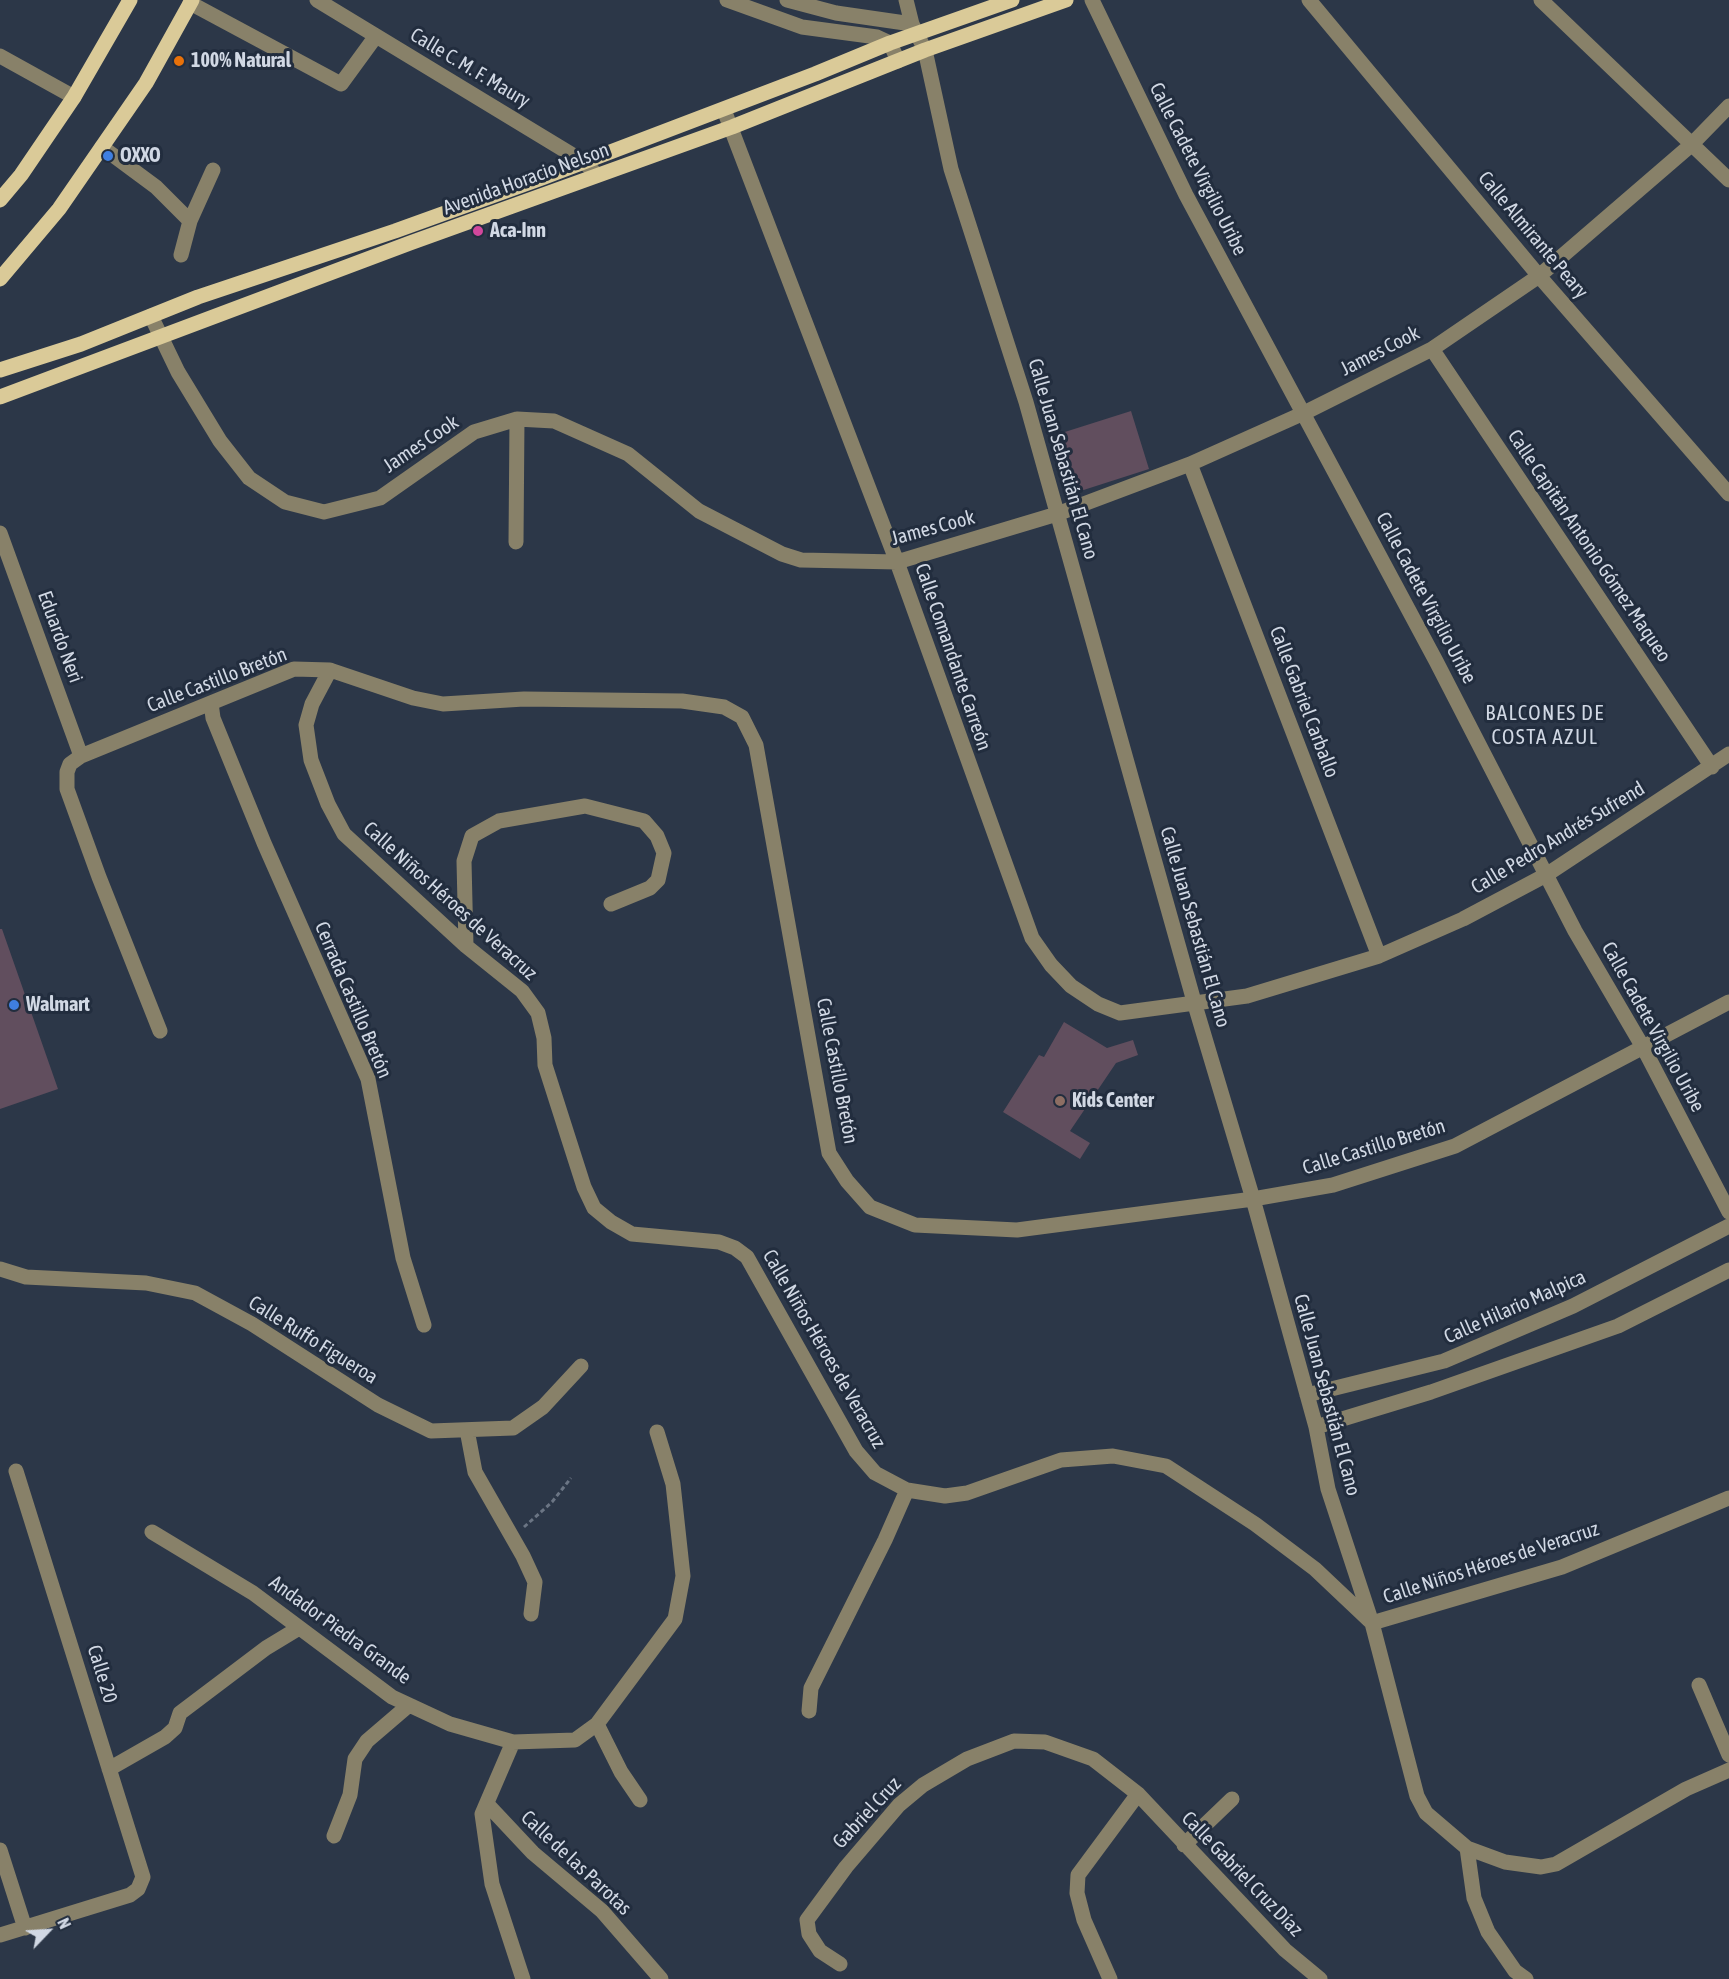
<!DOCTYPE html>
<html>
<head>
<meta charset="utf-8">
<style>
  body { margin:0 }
  #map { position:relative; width:1729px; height:1979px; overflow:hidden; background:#2c3748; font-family:"Asap Condensed",sans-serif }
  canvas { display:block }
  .north { position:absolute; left:18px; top:1901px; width:60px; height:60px; -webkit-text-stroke:4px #222d3e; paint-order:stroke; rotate:65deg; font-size:16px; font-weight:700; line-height:24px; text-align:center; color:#d1d8e4 }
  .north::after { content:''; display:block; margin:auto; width:21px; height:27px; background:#d1d8e4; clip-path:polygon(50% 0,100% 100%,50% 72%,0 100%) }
</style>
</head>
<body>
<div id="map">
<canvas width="1729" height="1979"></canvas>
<div class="north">N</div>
</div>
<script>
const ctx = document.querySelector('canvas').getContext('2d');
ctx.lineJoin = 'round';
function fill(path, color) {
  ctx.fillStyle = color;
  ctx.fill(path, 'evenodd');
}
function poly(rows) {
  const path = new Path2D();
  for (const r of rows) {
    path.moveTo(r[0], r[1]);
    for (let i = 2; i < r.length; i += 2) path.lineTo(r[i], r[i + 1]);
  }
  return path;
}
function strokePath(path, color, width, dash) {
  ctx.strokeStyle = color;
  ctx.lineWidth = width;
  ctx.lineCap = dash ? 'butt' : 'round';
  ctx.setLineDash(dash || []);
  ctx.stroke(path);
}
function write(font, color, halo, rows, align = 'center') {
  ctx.font = font + ' "Asap Condensed",sans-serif';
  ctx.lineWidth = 6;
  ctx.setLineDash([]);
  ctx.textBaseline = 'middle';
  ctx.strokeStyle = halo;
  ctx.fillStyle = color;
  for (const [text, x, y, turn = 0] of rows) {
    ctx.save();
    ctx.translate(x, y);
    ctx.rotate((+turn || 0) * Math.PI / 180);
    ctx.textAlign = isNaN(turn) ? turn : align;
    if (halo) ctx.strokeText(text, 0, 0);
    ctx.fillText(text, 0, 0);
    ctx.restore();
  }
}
const building = poly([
  [1131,411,1149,469,1068,495,1049,437],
  [0,929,2,929,58,1089,0,1109],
  [1064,1022,1107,1048,1133,1040,1138,1055,1116,1063,1070,1131,1090,1143,1080,1159,1003,1112,1039,1055,1044,1057]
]);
const path = poly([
  [524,1527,552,1502,571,1478]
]);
const minor = poly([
  [317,0,584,162,597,175],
  [727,0,802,27,877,37,890,43,898,61],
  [787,0,836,13,912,24],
  [906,0,912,24,925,50,951,169,1026,402,1195,1005,1253,1199,1316,1427,1328,1489,1372,1623,1417,1796,1426,1813,1467,1848,1505,1862,1541,1867,1556,1864,1686,1789,1729,1770],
  [1092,0,1186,195,1436,661,1575,931,1644,1049,1729,1212],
  [1309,0,1539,276,1729,494],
  [1541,0,1729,180],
  [190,3,341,84,376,36],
  [0,56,74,97],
  [724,110,897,562,1032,938,1051,965,1071,986,1098,1004,1120,1013,1247,996,1379,956,1463,919,1546,875,1729,754],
  [102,147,156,187,190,221],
  [181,255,190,221,213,170],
  [151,316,178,372,220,441,249,478,285,502,324,512,380,498,474,432,517,419,554,421,628,454,699,511,782,554,801,560,897,562,1057,514,1190,464,1304,413,1432,349,1539,276,1691,145,1729,106],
  [1432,349,1712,767],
  [1190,464,1379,956],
  [0,533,81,756],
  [516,542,517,419],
  [330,670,312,704,306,725,311,760,328,804,344,834,466,946,522,991,538,1013,544,1038,545,1065,584,1187,594,1208,611,1222,632,1234,719,1242,735,1248,747,1257,856,1451,875,1473,907,1490,945,1496,967,1493,1061,1460,1113,1456,1166,1466,1255,1524,1315,1569,1370,1621],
  [211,703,213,718,264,843,368,1079,403,1258,424,1325],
  [466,946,464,861,472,836,499,821,585,806,644,821,657,836,664,853,658,880,650,888,611,904],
  [160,1031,99,877,67,789,67,772,70,764,81,756,294,669,330,670,413,698,443,704,524,699,682,701,724,707,742,717,756,745,829,1153,847,1181,870,1207,915,1225,1017,1230,1253,1199,1333,1185,1455,1146,1729,1002],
  [0,1269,26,1277,146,1283,195,1293,252,1324,378,1405,431,1431,513,1428,543,1407,581,1366],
  [1307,1395,1444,1361,1573,1306,1729,1226],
  [1316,1427,1431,1392,1618,1326,1729,1270],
  [467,1430,475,1472,523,1556,535,1582,531,1614],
  [152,1532,253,1593,392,1697,450,1724,513,1742,575,1740,597,1724,675,1619,683,1576,673,1484,657,1432],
  [1372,1623,1562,1567,1729,1498],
  [1699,1685,1729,1755],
  [809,1711,811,1688,885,1540,907,1490],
  [597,1724,621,1772,640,1800],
  [513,1742,482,1814,492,1884,523,1979],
  [109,1769,165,1737,175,1728,180,1713,266,1648,299,1628],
  [487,1804,533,1853,602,1911,661,1979],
  [334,1836,350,1795,355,1759,367,1741,409,1705],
  [1184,1845,1232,1799],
  [1467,1848,1474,1898,1488,1932,1515,1971,1526,1979],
  [0,1850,25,1928],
  [0,1935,130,1895,138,1889,143,1877,16,1471],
  [840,1964,820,1951,809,1934,807,1920,846,1867,899,1805,923,1785,967,1759,1014,1741,1045,1742,1093,1759,1138,1794,1285,1950,1320,1979],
  [1110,1979,1084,1920,1077,1893,1078,1875,1138,1794]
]);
const major = poly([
  [0,200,21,175,74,97,130,0],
  [0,279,59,209,146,83,192,0],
  [0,370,81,344,198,297,395,231,542,178,815,74,890,43,1012,0],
  [0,397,410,243,732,127,925,50,1066,0]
]);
const markers = [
  [179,61,6,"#e8710a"],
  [108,156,6,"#3f7fe0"],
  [478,231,6,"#d1479c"],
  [14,1005,6,"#3f7fe0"],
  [1060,1101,6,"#8d6e63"]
];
const poiNames = [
  ["100% Natural",191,61],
  ["OXXO",120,156],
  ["Aca-Inn",490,231],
  ["Walmart",26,1005],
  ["Kids Center",1072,1101]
];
const streetNames = [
  ["Calle C. M. F. Maury",470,68,31],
  ["Calle Cadete Virgilio Uribe",1198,169,63],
  ["Avenida Horacio Nelson",526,179,-20],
  ["Calle Almirante Peary",1533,235,50],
  ["James Cook",1380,351,-27],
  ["James Cook",421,444,-34],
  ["Calle Juan Sebastián El Cano",1063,459,74],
  ["James Cook",933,528,-15],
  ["Calle Capitán Antonio Gómez Maqueo",1589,546,56],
  ["Calle Cadete Virgilio Uribe",1426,598,62],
  ["Eduardo Neri",60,637,70],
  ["Calle Comandante Carreón",953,657,71],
  ["Calle Castillo Bretón",217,680,-21],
  ["Calle Gabriel Carballo",1304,702,69],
  ["Calle Pedro Andrés Sufrend",1558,838,-31],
  ["Calle Niños Héroes de Veracruz",450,901,42],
  ["Calle Juan Sebastián El Cano",1195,927,74],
  ["Cerrada Castillo Bretón",353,1000,67],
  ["Calle Cadete Virgilio Uribe",1653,1027,61],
  ["Calle Castillo Bretón",837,1071,79],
  ["Calle Castillo Bretón",1374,1147,-17],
  ["Calle Hilario Malpica",1515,1307,-24],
  ["Calle Ruffo Figueroa",313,1340,32],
  ["Calle Niños Héroes de Veracruz",824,1349,60],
  ["Calle Juan Sebastián El Cano",1327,1395,75],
  ["Calle Niños Héroes de Veracruz",1491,1563,-18],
  ["Andador Piedra Grande",340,1630,36],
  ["Calle 20",102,1674,73],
  ["Gabriel Cruz",867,1813,-47],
  ["Calle de las Parotas",576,1863,43],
  ["Calle Gabriel Cruz Díaz",1242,1874,46]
];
const neighbourhoodNames = [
  ["BALCONES DE",1545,713],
  ["COSTA AZUL",1545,737]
];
fill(building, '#614e5e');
strokePath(path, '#6b7584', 3, [4.5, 3]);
strokePath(minor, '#888169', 15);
strokePath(major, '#daca98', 15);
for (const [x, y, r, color] of markers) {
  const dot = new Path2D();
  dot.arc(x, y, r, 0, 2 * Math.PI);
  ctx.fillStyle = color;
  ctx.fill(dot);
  strokePath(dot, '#222d3e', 2);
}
write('bold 20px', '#d1d8e4', '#222d3e', poiNames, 'left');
write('20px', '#d1d8e4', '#222d3e', streetNames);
ctx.letterSpacing = '1.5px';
write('21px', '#d1d8e4', '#222d3e', neighbourhoodNames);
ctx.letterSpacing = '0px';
</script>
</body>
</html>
